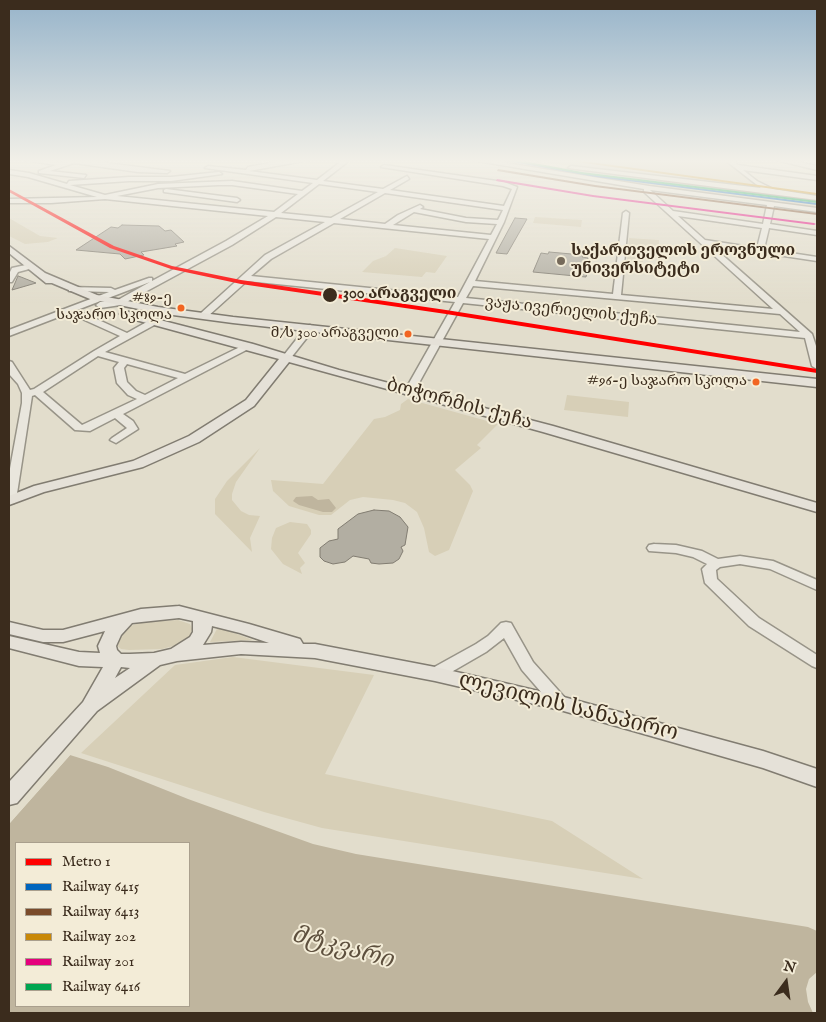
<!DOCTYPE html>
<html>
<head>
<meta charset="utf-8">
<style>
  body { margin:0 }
  #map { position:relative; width:826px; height:1022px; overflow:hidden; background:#e2ddcc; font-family:"IM FELL English",serif }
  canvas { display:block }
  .frame { position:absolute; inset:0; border:10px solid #3b2c1d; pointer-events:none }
  .legend { position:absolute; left:15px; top:842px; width:175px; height:165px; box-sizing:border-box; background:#f3ecd7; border:1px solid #a99f8d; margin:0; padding:6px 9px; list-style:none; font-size:15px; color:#3b2c1d }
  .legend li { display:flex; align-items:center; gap:10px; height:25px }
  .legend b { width:25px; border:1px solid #a99f8d }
  .north { position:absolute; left:761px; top:957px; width:50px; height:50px; -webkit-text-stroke:4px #f3ecd7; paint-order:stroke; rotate:14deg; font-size:14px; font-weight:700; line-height:20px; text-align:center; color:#3b2c1d }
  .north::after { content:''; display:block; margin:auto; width:18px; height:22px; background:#3b2c1d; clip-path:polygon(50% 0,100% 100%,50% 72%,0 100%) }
</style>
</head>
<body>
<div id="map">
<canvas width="826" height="1022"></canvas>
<div class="frame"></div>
<ul class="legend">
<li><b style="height:6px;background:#f00"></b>Metro 1</li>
<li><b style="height:6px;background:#0065bd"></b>Railway 6415</li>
<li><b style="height:6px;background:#7a4b2a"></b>Railway 6413</li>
<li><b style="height:6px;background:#c88807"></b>Railway 202</li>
<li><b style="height:6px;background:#e5007d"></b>Railway 201</li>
<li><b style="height:6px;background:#00a651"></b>Railway 6416</li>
</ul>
<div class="north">N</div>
</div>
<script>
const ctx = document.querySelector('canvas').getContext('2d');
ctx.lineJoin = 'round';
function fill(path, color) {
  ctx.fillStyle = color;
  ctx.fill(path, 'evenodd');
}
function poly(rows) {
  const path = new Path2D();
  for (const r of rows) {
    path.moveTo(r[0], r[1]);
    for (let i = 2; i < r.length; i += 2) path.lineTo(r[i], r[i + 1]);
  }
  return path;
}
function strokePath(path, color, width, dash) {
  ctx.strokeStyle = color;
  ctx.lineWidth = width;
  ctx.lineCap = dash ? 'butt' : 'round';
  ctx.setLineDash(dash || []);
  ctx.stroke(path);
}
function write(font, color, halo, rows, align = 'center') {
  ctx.font = font + ' "IM FELL English","Noto Serif Georgian",serif';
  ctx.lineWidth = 4;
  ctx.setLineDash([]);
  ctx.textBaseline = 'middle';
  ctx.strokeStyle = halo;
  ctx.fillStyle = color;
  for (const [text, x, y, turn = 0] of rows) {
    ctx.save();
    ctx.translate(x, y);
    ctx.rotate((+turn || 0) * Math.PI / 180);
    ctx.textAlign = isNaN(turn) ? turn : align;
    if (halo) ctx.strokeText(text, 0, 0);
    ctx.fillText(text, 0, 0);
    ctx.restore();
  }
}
const green = poly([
  [489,160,631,181,817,204,817,208,783,204,782,201,776,200,773,202,570,175],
  [527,160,727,160,762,187,757,188,649,177],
  [529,163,693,185,769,192,769,194,817,202,628,178,528,164],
  [535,217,582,220,581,227,533,223],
  [9,218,40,236,58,238,48,242,25,244,9,236],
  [629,238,659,240,659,244,665,245,665,253,644,252,643,262,627,261],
  [395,248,447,256,435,273,426,272,422,277,362,272,373,261,386,256],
  [567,395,629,402,628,417,564,410],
  [408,399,498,424,477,445,481,448,455,470,470,485,473,491,449,550,435,556,429,552,424,528,417,512,405,503,393,500,363,497,350,500,331,515,319,515,289,506,273,491,271,480,323,484,374,419,385,417,400,410,401,404],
  [260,448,236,482,232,494,232,500,241,511,249,515,260,516,250,538,252,552,215,514,215,499,227,481],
  [290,522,307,524,311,530,311,534,298,553,305,563,300,568,302,574,283,564,271,549,272,538,276,528],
  [178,620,190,624,192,629,189,640,184,643,162,649,129,650,121,649,116,645,116,641,127,627,143,622],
  [218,627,253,640,210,642],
  [233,657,374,675,325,774,552,821,643,879,322,828,264,812,81,753,175,665]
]);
const water = poly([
  [312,496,318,500,329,499,336,508,332,512,323,512,299,505,293,501,296,497],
  [70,755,108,767,188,799,313,844,356,854,808,927,817,931,817,972,809,979,806,989,808,1002,813,1013,9,1013,9,824],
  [16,843,189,843,189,1006,16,1006]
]);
const pier = poly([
  [68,753,72,753,9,824,9,821]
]);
const building = poly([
  [515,218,527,219,507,254,496,253,515,218],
  [122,225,159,226,165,231,171,230,184,242,175,244,177,246,141,252,144,255,125,259,120,254,76,250,111,227,118,228,122,225],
  [549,252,583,255,582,257,588,258,586,264,589,264,586,277,533,272,541,253,548,254,549,252],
  [18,276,21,277,36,283,12,290,18,276],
  [374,510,389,511,400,517,408,527,405,545,401,547,403,551,399,559,393,563,379,564,371,563,369,559,353,556,345,562,333,564,324,561,320,557,320,548,329,541,338,539,338,529,358,514,374,510]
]);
const minor = poly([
  [25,160,63,163,69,160,83,160,170,171,167,173,138,172,74,163,50,171,86,175,84,178,39,173,39,171,56,165,25,160],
  [287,160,309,160,249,171,317,180,343,160,350,160,323,181,383,189,407,176,409,179,390,190,504,206,512,189,503,186,381,167,384,165,504,182,517,187,504,222,475,281,613,294,623,213,626,211,629,213,621,295,773,309,644,192,644,189,471,160,488,160,649,186,817,208,817,212,774,206,770,224,817,231,817,235,769,228,764,249,817,257,817,261,711,245,812,334,817,349,817,369,812,366,805,338,463,303,414,392,413,394,405,394,404,392,455,302,247,281,207,317,201,317,201,313,265,255,325,222,276,217,232,245,121,305,100,308,96,305,100,302,116,301,150,282,77,310,127,333,152,319,158,319,158,323,105,352,185,374,246,344,252,344,254,346,123,414,133,421,138,429,116,443,110,440,112,438,127,428,115,418,90,431,75,430,35,395,32,396,16,500,14,503,9,503,9,474,22,403,22,393,18,384,9,374,9,361,12,362,30,390,34,389,94,351,120,336,69,313,9,336,9,330,109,292,72,291,69,291,69,287,111,288,115,290,149,278,152,278,152,281,226,241,268,216,105,199,51,203,9,203,9,199,97,197,28,177,9,174,9,170,29,173,67,184,69,181,129,177,171,177,219,172,222,174,171,181,129,181,70,185,105,195,158,184,232,181,302,191,313,183,205,168,208,166,246,170,248,167,287,160],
  [319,184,378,192,331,218,281,213,319,184],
  [218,185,232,185,298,194,274,212,117,196,158,188,218,185],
  [650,190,767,205,763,224,673,211,650,190],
  [385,193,503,210,498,220,466,218,420,209,423,207,420,205,398,215,385,224,340,219,385,193],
  [414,212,466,222,497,224,491,235,393,225,414,212],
  [678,216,762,228,757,248,705,240,678,216],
  [334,223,489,239,458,297,251,276,271,259,334,223],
  [473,286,780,314,800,332,466,298,473,286],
  [98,356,119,362,114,368,117,383,128,395,137,399,82,425,43,392,98,356],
  [127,364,178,378,145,395,136,391,127,382,124,368,127,364],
  [725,160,732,160,738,165,817,176,817,180,743,170,757,181,773,189,817,196,817,200,568,168,571,166,761,188,725,160],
  [776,160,789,160,817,166,817,170,776,160],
  [166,189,237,198,240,200,237,202,164,192,164,190,166,189],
  [30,264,34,266,33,268,18,272,12,282,9,282,9,274,12,268,30,264],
  [310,325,314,328,313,330,290,359,284,359,284,355,307,326,310,325],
  [654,544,676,545,702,551,718,559,740,556,773,561,817,580,817,590,770,569,740,564,720,567,716,570,717,579,759,618,817,655,817,668,812,666,749,626,705,583,702,569,707,564,693,557,676,553,649,551,647,548,649,545,654,544],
  [506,622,511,623,533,662,566,699,568,703,566,707,560,709,554,707,522,670,504,638,486,652,441,678,435,680,429,678,427,674,429,670,476,644,488,636,501,623,506,622]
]);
const major = poly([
  [9,246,45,273,97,295,158,307,233,317,817,379,817,387,233,323,158,313,90,299,52,283,46,283,9,253,9,246],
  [125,311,253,344,339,370,553,426,817,503,817,512,543,432,289,362,254,406,199,442,143,467,44,492,9,505,9,496,34,486,133,461,189,436,246,400,279,359,121,316,120,314,121,312,125,311],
  [179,606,249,624,300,639,303,644,315,644,435,667,560,696,763,751,817,769,817,787,763,768,560,710,435,681,315,658,241,654,177,661,160,665,97,711,17,803,9,805,9,782,83,702,103,667,79,666,9,648,9,636,79,652,100,653,98,646,105,631,63,642,43,642,9,634,9,622,43,630,63,630,141,609,179,606],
  [179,618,193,621,193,632,190,637,171,649,154,653,130,654,121,654,117,650,116,646,121,635,132,623,179,618],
  [212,626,240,633,269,643,241,642,203,645,211,632,212,626],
  [121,667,130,668,115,678,121,667]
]);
const rail1 = poly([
  [513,160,596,175,817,203,817,205,596,177,501,160,513,160]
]);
const rail2 = poly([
  [498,169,595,185,816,213,817,215,595,187,497,171,498,169]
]);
const rail3 = poly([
  [576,160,817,193,817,195,562,160,576,160]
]);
const rail4 = poly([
  [497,179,593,195,814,223,816,224,814,225,593,197,496,181,497,179]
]);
const rail5 = poly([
  [518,160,582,172,817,201,817,203,582,174,507,160,518,160]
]);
const metro1 = poly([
  [9,189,114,246,172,266,241,280,446,310,817,369,817,373,446,314,241,284,171,269,110,248,9,192,9,189]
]);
const markers = [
  [561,261,5,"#756a5a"],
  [330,295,8,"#3b2c1d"],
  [181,308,4.5,"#f26522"],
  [408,334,4.5,"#f26522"],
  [756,382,4.5,"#f26522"]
];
const farBusnames = [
  ["#89-ე",172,299],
  ["საჯარო სკოლა",172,316],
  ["მ/ს 300 არაგველი",399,334],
  ["#96-ე საჯარო სკოლა",747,382]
];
const farPoinames = [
  ["საქართველოს ეროვნული",571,252],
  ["უნივერსიტეტი",571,270]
];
const farStopnames = [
  ["300 არაგველი",343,295]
];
const farStreetnames = [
  ["ვაჟა ივერიელის ქუჩა",571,312,6]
];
const streetNames = [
  ["ბოჭორმის ქუჩა",459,405,15]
];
const nearStreetnames = [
  ["ლევილის სანაპირო",568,708,14]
];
const nearWaternames = [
  ["მტკვარი",342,949,15]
];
fill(green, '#d7cfb7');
fill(water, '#bfb59e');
fill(pier, '#e2ddcc');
fill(building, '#b2aea2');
strokePath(building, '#817c71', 1);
strokePath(minor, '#989488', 3);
strokePath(major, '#817c71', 3);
fill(minor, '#e9e6dd');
fill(major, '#e5e1d8');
fill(rail1, '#0065bd');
fill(rail2, '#7a4b2a');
fill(rail3, '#c88807');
fill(rail4, '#e5007d');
fill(rail5, '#00a651');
fill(metro1, '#f00');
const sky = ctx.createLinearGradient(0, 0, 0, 304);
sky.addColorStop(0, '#97b4ca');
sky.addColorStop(0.53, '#f2f0e8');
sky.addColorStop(1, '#f2f0e800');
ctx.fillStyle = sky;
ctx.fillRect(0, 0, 826, 304);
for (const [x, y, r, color] of markers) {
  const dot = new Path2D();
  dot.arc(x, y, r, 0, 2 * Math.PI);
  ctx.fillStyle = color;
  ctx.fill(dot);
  strokePath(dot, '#f3ecd7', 2);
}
write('15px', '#3b2c1d', '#f3ecd7', farBusnames, 'right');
write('bold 16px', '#3b2c1d', '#f3ecd7', farPoinames, 'left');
write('bold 16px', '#3b2c1d', '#f3ecd7', farStopnames, 'left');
write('16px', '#3b2c1d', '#f3ecd7', farStreetnames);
write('19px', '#3b2c1d', '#f3ecd7', streetNames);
write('22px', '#3b2c1d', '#f3ecd7', nearStreetnames);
write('italic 24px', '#5e503e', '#f3ecd7', nearWaternames);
</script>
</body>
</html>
